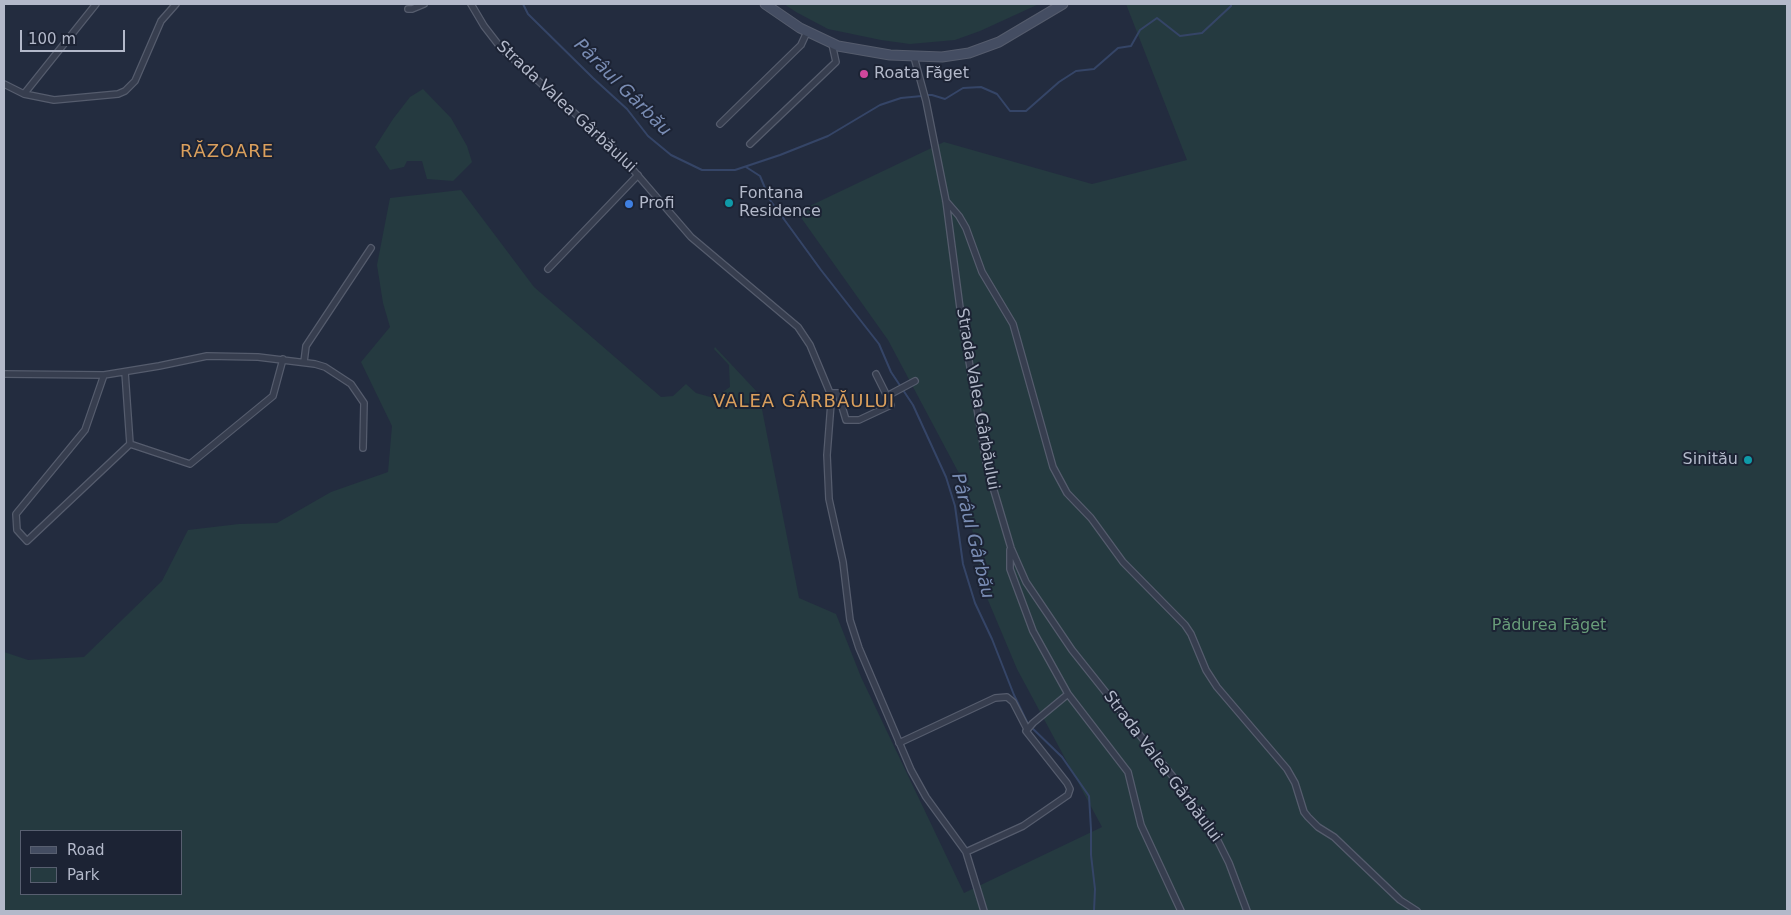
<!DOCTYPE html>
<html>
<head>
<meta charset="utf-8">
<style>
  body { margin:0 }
  #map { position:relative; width:1791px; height:915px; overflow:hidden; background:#232c3f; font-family:"DejaVu Sans",sans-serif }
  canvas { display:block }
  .frame { position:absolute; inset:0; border:5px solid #b3b9ca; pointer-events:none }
  .legend { position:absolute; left:20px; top:830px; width:162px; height:65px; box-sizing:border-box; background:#1c2334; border:1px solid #585f70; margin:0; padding:6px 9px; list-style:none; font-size:15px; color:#b3b9ca }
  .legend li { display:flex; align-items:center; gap:10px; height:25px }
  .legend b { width:25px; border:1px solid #585f70 }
  .scale { position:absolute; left:20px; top:30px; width:105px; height:22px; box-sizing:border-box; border:2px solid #b3b9ca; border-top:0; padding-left:6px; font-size:15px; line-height:18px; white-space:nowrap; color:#b3b9ca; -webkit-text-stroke:4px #1c2334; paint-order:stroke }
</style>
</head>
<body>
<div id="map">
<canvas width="1791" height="915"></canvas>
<div class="frame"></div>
<ul class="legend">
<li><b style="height:6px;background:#444d62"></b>Road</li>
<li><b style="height:14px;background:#253a40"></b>Park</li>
</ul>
<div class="scale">100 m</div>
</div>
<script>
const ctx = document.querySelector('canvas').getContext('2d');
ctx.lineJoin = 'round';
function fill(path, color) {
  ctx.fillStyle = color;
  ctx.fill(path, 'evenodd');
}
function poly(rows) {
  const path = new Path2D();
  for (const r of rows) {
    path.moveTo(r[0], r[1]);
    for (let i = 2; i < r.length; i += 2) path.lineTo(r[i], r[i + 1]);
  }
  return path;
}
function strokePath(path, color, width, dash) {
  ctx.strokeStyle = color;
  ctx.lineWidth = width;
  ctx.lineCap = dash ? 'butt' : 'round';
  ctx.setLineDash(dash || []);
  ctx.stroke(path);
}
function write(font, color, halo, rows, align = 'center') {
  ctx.font = font + ' "DejaVu Sans",sans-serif';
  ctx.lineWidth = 4;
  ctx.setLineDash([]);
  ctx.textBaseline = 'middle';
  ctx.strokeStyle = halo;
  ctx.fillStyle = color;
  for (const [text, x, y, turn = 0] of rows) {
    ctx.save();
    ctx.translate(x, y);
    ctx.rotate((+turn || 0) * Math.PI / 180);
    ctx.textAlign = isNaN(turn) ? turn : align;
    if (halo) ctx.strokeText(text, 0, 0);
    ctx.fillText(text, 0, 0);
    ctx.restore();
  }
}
const green = poly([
  [784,4,1039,4,980,31,955,40,910,44,881,40,828,29,796,12],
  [1126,4,1787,4,1787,911,4,911,4,652,28,660,84,657,162,581,188,530,239,524,277,523,331,492,388,472,392,426,361,362,390,327,383,303,377,265,390,198,461,190,534,287,661,397,673,396,686,384,696,393,714,398,730,387,729,365,714,349,715,347,759,394,799,598,836,614,861,677,964,893,1102,827,1017,669,985,593,962,479,888,340,797,212,944,142,1092,184,1187,160],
  [21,831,181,831,181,894,21,894],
  [423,89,451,118,467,146,472,162,453,181,427,179,422,161,407,161,404,167,390,170,375,147,393,119,410,97]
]);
const stream = poly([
  [523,4,528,14,593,78,627,109,648,136,671,155,702,170,735,170,780,155,828,136,880,105,901,98,922,96],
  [927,95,932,95,945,99,963,88,981,87,997,94,1010,111,1026,111,1059,82,1076,71,1094,69,1118,48,1131,46,1140,30,1157,18,1180,36,1202,33,1231,6,1231,4],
  [746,167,760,176,770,200,821,270,879,344,891,372,913,405,946,477,955,506,963,564,975,603,992,639,1014,695,1028,724,1062,757,1089,796,1091,829,1091,855,1095,889,1094,911]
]);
const minor = poly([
  [471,4,484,26,501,48,606,141,622,157,691,237,798,327,810,345,830,393,831,403,827,455,829,499,843,562,850,620,859,648,911,770,926,797,966,852,984,911],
  [408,9,412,9,424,4],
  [914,57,926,101,946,201,960,308,987,467,1011,548,1026,582,1072,650,1174,778,1216,837,1229,863,1247,911],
  [4,84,24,94,54,100,118,94,125,91,135,81,161,21,176,4],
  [24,94,96,4],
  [720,124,801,45,807,32],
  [750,144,836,62,832,44],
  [946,201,959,216,966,228,982,272,1013,324,1053,467,1067,493,1091,518,1123,562,1185,625,1191,634,1206,670,1217,687,1287,769,1295,783,1304,812,1308,817,1318,827,1334,837,1400,900,1417,911],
  [548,269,638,175],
  [304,362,306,346,371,248],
  [4,374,104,375,159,366,207,356,258,357,315,364,325,367,351,384,364,403,363,448],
  [876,374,887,396],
  [104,375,85,430,16,514,17,530,27,541,130,444,125,372],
  [830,393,838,393,846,420,859,420,891,405,887,396,915,381],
  [130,444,190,464,273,396,283,359],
  [1010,550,1010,569,1033,631,1068,694,1128,772,1141,825,1181,911],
  [899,743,995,698,1007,697,1013,702,1027,729],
  [966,852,1023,826,1068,795,1070,789,1067,783,1026,731,1033,723,1068,694]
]);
const secondary = poly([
  [765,4,800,28,838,46,890,55,942,57,969,53,999,42,1063,4]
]);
const markers = [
  [864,74,5,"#d1479c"],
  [729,203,5,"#0f9aa8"],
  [629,204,5,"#3f7fe0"],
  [1748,460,5,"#0f9aa8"]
];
const poiNames = [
  ["Roata Făget",874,74],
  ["Fontana",739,194],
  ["Residence",739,212],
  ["Profi",639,204],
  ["Sinitău",1738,460,"right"]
];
const streetNames = [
  ["Strada Valea Gârbăului",566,107,43],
  ["Strada Valea Gârbăului",977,399,80],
  ["Strada Valea Gârbăului",1162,767,53]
];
const parkNames = [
  ["Pădurea Făget",1549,626]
];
const waterNames = [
  ["Pârâul Gârbău",622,88,45],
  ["Pârâul Gârbău",972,536,76]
];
const neighbourhoodNames = [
  ["RĂZOARE",227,152],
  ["VALEA GÂRBĂULUI",804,402]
];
fill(green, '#253a40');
strokePath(stream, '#354567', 2);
strokePath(minor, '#555c6d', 8);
strokePath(secondary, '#555c6d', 11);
strokePath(minor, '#373e4f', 5.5);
strokePath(secondary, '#444d62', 9);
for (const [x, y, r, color] of markers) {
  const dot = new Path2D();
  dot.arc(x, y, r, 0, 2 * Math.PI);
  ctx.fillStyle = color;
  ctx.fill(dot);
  strokePath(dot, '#1c2334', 2);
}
write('16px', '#b3b9ca', '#1c2334', poiNames, 'left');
write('16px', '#b3b9ca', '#1c2334', streetNames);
write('16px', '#689c79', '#1c2334', parkNames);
write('italic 18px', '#798cb3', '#1c2334', waterNames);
ctx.letterSpacing = '1px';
write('18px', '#dba05d', '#1c2334', neighbourhoodNames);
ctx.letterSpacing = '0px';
</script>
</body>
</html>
